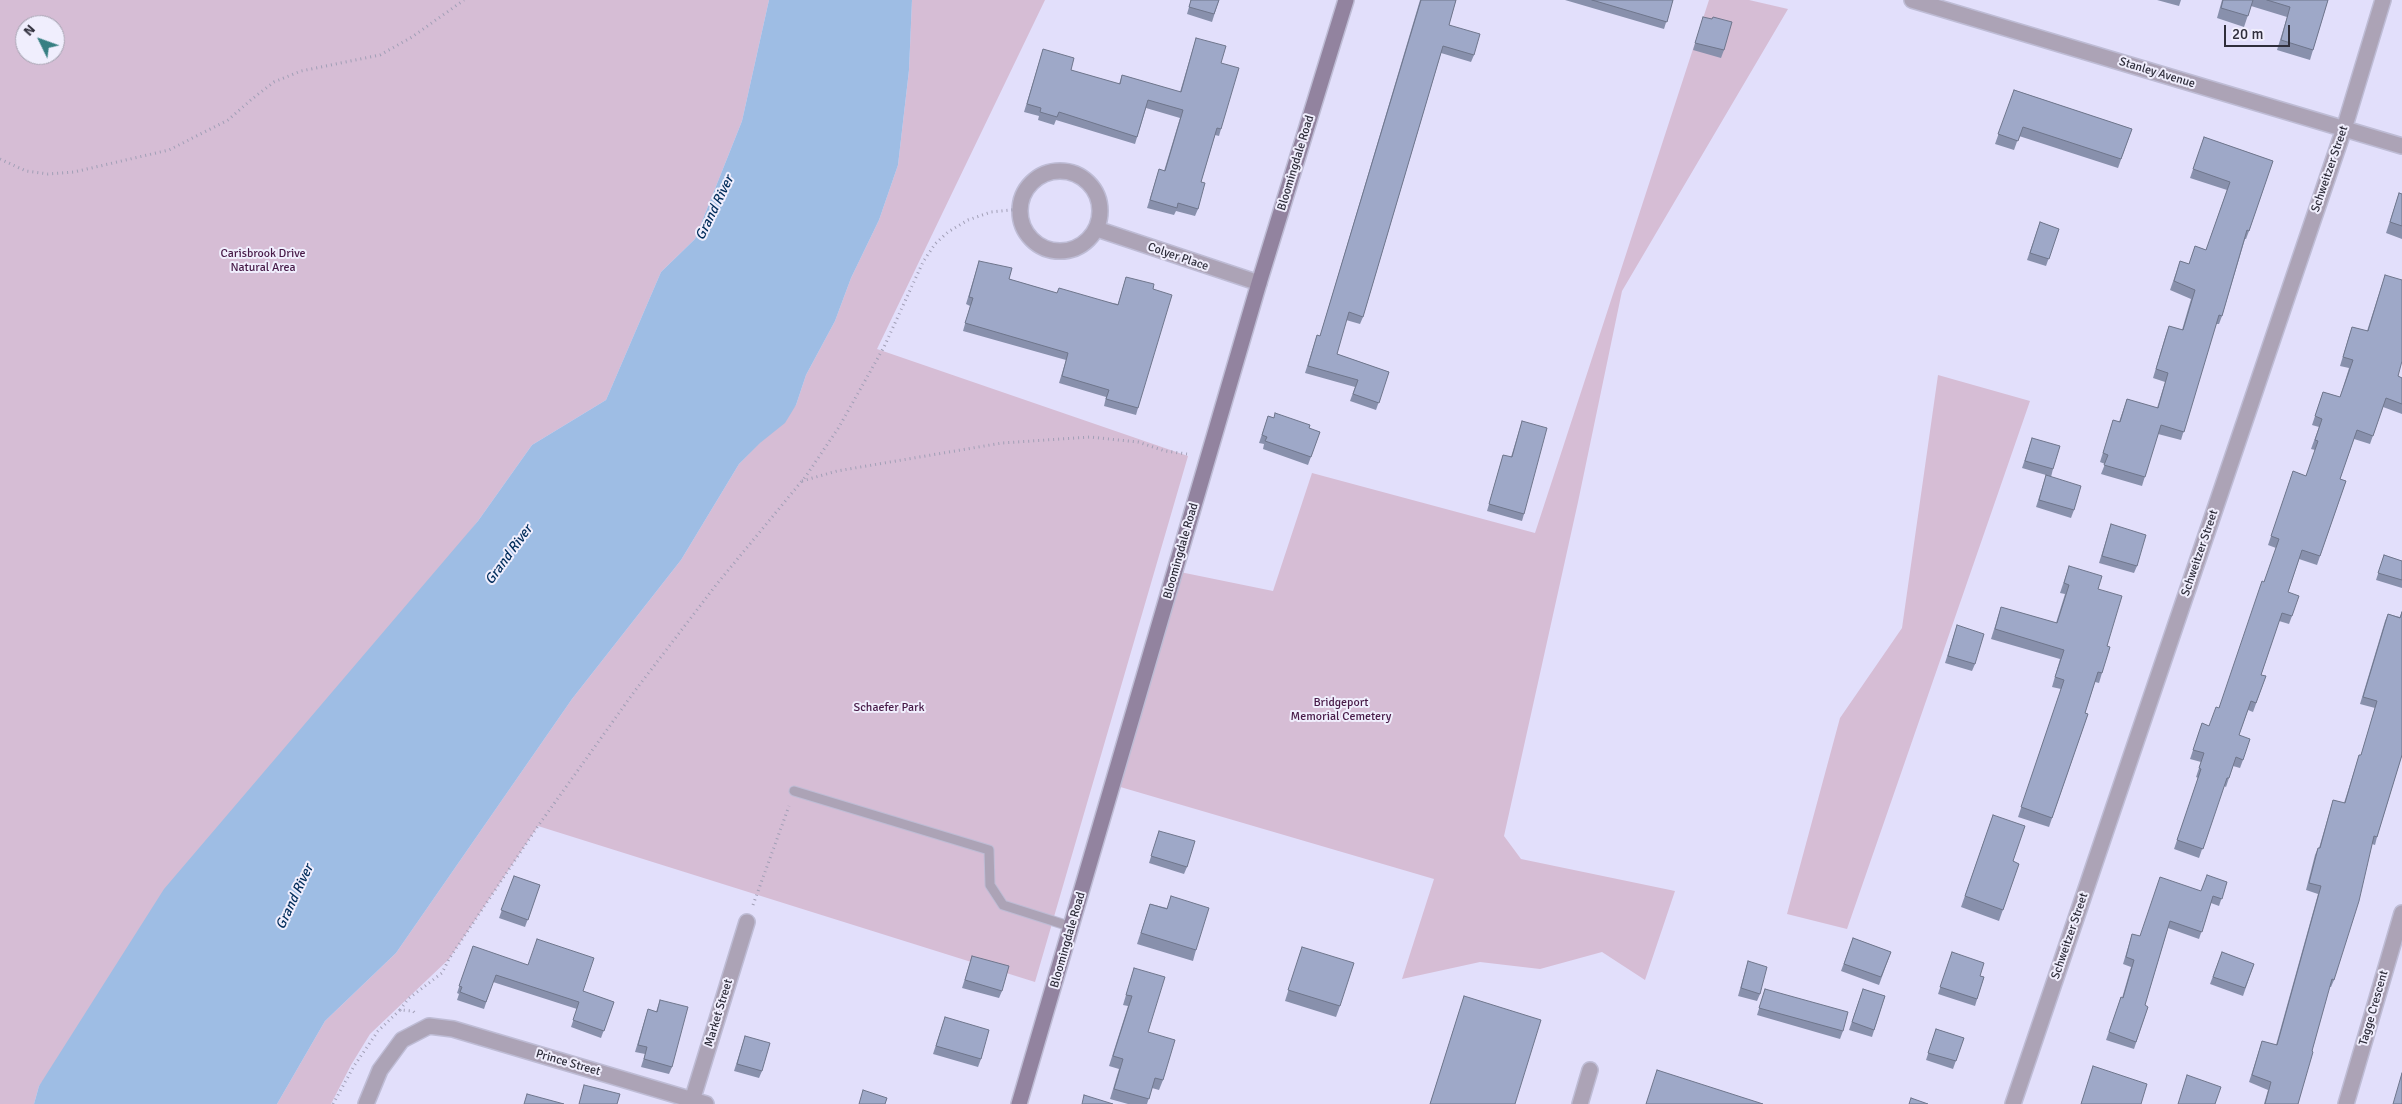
<!DOCTYPE html>
<html>
<head>
<meta charset="utf-8">
<style>
  body { margin:0 }
  #map { position:relative; width:2402px; height:1104px; overflow:hidden; background:#e2dffb; font-family:Signika,sans-serif }
  canvas { display:block }
  .north { position:absolute; left:15px; top:15px; width:50px; height:50px; box-sizing:border-box; background:#f0eefd; border:1px solid #a3a1af; border-radius:50%; rotate:312deg; font-size:14px; font-weight:700; line-height:20px; text-align:center; color:#2f2e3b }
  .north::after { content:''; display:block; margin:auto; width:18px; height:22px; background:#367f82; clip-path:polygon(50% 0,100% 100%,50% 72%,0 100%) }
  .scale { position:absolute; left:2224px; top:25px; width:66px; height:22px; box-sizing:border-box; border:2px solid #2f2e3b; border-top:0; padding-left:6px; font-size:15px; line-height:18px; white-space:nowrap; color:#2f2e3b; -webkit-text-stroke:4px #f0eefd; paint-order:stroke }
</style>
</head>
<body>
<div id="map">
<canvas width="2402" height="1104"></canvas>
<div class="north">N</div>
<div class="scale">20 m</div>
</div>
<script>
const ctx = document.querySelector('canvas').getContext('2d');
ctx.lineJoin = 'round';
function fill(path, color) {
  ctx.fillStyle = color;
  ctx.fill(path, 'evenodd');
}
function poly(rows) {
  const path = new Path2D();
  for (const r of rows) {
    if (r.length === 3) {
      path.moveTo(r[0] + r[2], r[1]);
      path.arc(r[0], r[1], r[2], 0, 2 * Math.PI);
      continue;
    }
    path.moveTo(r[0], r[1]);
    for (let i = 2; i < r.length; i += 2) path.lineTo(r[i], r[i + 1]);
  }
  return path;
}
function strokePath(path, color, width, dash) {
  ctx.strokeStyle = color;
  ctx.lineWidth = width;
  ctx.lineCap = dash ? 'butt' : 'round';
  ctx.setLineDash(dash || []);
  ctx.stroke(path);
}
function write(font, color, halo, rows, align = 'center') {
  ctx.font = font + ' Signika,sans-serif';
  ctx.lineWidth = 4;
  ctx.setLineDash([]);
  ctx.textBaseline = 'middle';
  ctx.strokeStyle = halo;
  ctx.fillStyle = color;
  for (const [text, x, y, turn = 0] of rows) {
    ctx.save();
    ctx.translate(x, y);
    ctx.rotate((+turn || 0) * Math.PI / 180);
    ctx.textAlign = isNaN(turn) ? turn : align;
    if (halo) ctx.strokeText(text, 0, 0);
    ctx.fillText(text, 0, 0);
    ctx.restore();
  }
}
const green = poly([
  [0,0,769,0,742,121,695,239,661,272,606,400,532,445,478,521,39,1086,34,1104,0,1104],
  [25,25,55,25,55,55,25,55],
  [912,0,1045,0,877,349,1188,456,1035,982,538,826,449,959,370,1034,351,1065,331,1104,277,1104,325,1021,396,953,572,699,681,560,739,464,796,405,806,375,835,321,851,278,879,220,898,165,909,70],
  [1709,0,1749,0,1788,9,1622,291,1578,502,1504,836,1521,859,1675,891,1645,980,1602,952,1540,969,1480,962,1402,979,1434,879,1117,786,1180,572,1273,591,1312,473,1535,533],
  [1938,375,2030,401,1847,929,1787,914,1840,718,1902,628]
]);
const water = poly([
  [769,0,912,0,909,70,898,165,879,220,851,278,835,321,806,375,796,405,785,423,760,443,739,464,681,560,572,699,396,953,325,1021,277,1104,34,1104,39,1086,164,889,478,521,532,445,606,400,661,272,695,239,742,121]
]);
const path = poly([
  [0,159,26,171,48,174,74,172,169,150,228,120,252,99,274,82,301,71,380,55,412,37,464,0],
  [802,481,837,471,1002,443,1090,437,1138,442,1165,451,1187,454],
  [753,905,789,806],
  [400,1010,408,999,442,973,449,959,538,826,634,692,716,585,806,476,839,427,884,347,923,262,935,244,948,232,968,220,991,212,1021,209],
  [333,1104,354,1066,378,1031,400,1010,413,1011,416,1014]
]);
const lane = poly([
  [794,791,989,850,990,885,1003,905,1072,927]
]);
const street = poly([
  [1912,0,2402,146],
  [1060,211,40],
  [1097,229,1259,283],
  [366,1104,380,1070,402,1040,429,1026,453,1029,706,1104],
  [691,1104,747,922],
  [1580,1104,1590,1070],
  [2013,1104,2344,129,2383,0],
  [2346,1104,2402,913]
]);
const secondary = poly([
  [1019,1104,1259,283,1346,0]
]);
const wall = poly([
  [1191,0,1219,0,1212,22,1187,14],
  [1420,0,1456,0,1449,25,1474,55,1471,62,1441,53,1363,317,1360,324,1346,320,1337,354,1389,372,1376,410,1350,401,1355,387,1305,373,1317,335,1320,336],
  [1565,0,1673,0,1664,29],
  [2157,0,2181,0,2179,6],
  [2222,0,2328,0,2310,60,2277,50,2287,17,2251,6,2244,27,2217,18],
  [1703,17,1724,50,1721,58,1693,50],
  [1196,38,1221,63,1221,129,1219,136,1215,135,1201,182,1198,209,1195,216,1176,211,1174,215,1147,208,1159,169,1164,171,1180,118,1146,108,1135,144,1056,120,1054,125,1038,120,1039,116,1024,112,1043,49,1071,70,1119,84,1122,75,1180,92],
  [2014,90,2132,129,2118,168,2019,136,2014,150,1995,144],
  [2204,137,2273,161,2249,231,2246,239,2245,239,2222,316,2219,324,2216,324,2181,440,2158,434,2142,486,2101,474,2105,464,2100,462,2113,420,2119,422,2127,399,2157,408,2165,382,2153,378,2166,334,2169,326,2182,330,2191,299,2170,290,2177,270,2180,261,2189,264,2195,246,2206,250,2227,190,2190,178],
  [2399,193,2402,194,2402,239,2386,233],
  [2040,222,2059,229,2046,266,2027,260],
  [979,261,1009,279,1057,293,1118,304,1126,277,1153,289,1138,408,1136,415,1104,406,1106,397,1059,383,1066,360,963,331,970,306,966,304],
  [2385,275,2398,376,2402,378,2402,414,2383,407,2370,444,2354,439,2340,479,2346,481,2317,565,2299,559,2288,592,2292,616,2289,624,2279,621,2261,675,2266,676,2253,712,2248,710,2239,735,2243,760,2240,768,2233,766,2226,787,2224,786,2199,858,2174,849,2198,778,2196,777,2201,762,2190,759,2202,723,2209,726,2219,708,2264,582,2276,548,2268,545,2293,471,2306,476,2315,450,2311,449,2319,427,2312,425,2323,392,2340,397,2349,368,2340,366,2349,336,2352,327,2367,331],
  [1268,416,1320,432,1308,465,1263,449,1264,444,1259,443],
  [1522,421,1524,514,1522,521,1487,511,1503,455,1511,457],
  [2032,438,2053,469,2051,477,2074,510,2071,518,2036,507,2046,475,2022,468],
  [2111,524,2137,566,2134,573,2099,563],
  [2384,555,2402,561,2402,588,2376,580],
  [2069,566,2098,589,2107,646,2102,673,2099,683,2095,682,2085,713,2088,714,2049,827,2018,817,2061,689,2052,687,2060,659,1991,639,2001,607,2056,623,2065,594,2060,593],
  [2402,611,2402,755,2377,837,2375,845,2372,844,2334,980,2331,987,2329,987,2298,1104,2264,1104,2268,1090,2249,1082,2262,1041,2276,1045,2318,894,2306,890,2315,855,2318,848,2319,848,2333,800,2344,803,2357,762,2359,755,2361,755,2375,708,2360,704,2385,621,2388,614,2400,617],
  [1957,625,1975,664,1972,671,1945,663],
  [1993,815,2013,861,2019,864,1999,921,1961,907],
  [1159,831,1187,867,1184,874,1149,863],
  [514,876,540,885,525,927,499,918],
  [2227,882,2219,906,2211,903,2199,939,2168,928,2145,1005,2148,1007,2134,1049,2106,1040,2121,997,2122,998,2131,967,2123,964,2132,934,2140,936,2201,891],
  [1171,896,1196,950,1193,961,1137,944,1150,904,1167,908],
  [1853,938,1891,952,1879,985,1841,971],
  [473,946,583,991,614,1002,601,1038,571,1027,577,1009,493,982,484,1009,457,1000,459,994,457,993],
  [1302,947,1340,1006,1336,1017,1285,1001],
  [1952,952,1980,976,1984,977,1975,1006,1938,994],
  [2222,952,2254,964,2243,996,2210,984],
  [972,956,1002,991,999,998,962,988],
  [1748,961,1760,994,1757,1001,1738,996],
  [1134,968,1148,1032,1163,1080,1159,1090,1152,1088,1147,1104,1128,1104,1110,1099,1119,1069,1109,1066,1128,1006,1123,1005],
  [1765,989,1843,1031,1840,1039,1757,1015],
  [1863,989,1885,996,1872,1037,1849,1030],
  [1464,996,1515,1104,1430,1104],
  [660,1000,672,1067,669,1074,641,1067,645,1054,635,1052,648,1009,656,1012],
  [945,1017,981,1059,978,1067,933,1054],
  [1936,1029,1964,1038,1953,1069,1926,1060],
  [745,1036,762,1071,759,1078,734,1071],
  [2093,1066,2141,1104,2081,1104]
]);
const building = poly([
  [1191,0,1219,0,1214,14,1189,7,1191,0],
  [1421,0,1456,0,1449,25,1480,34,1474,55,1443,46,1363,317,1349,312,1337,354,1389,372,1379,403,1353,394,1358,380,1308,366,1317,335,1320,336,1421,0],
  [1592,0,1673,0,1667,22,1592,0],
  [2223,0,2253,0,2248,16,2221,8,2223,0],
  [2267,0,2328,0,2313,50,2281,40,2290,7,2267,0],
  [1703,17,1712,19,1713,17,1732,22,1724,50,1695,43,1703,17],
  [1196,38,1226,46,1221,63,1239,68,1221,129,1217,128,1201,182,1205,183,1198,209,1178,203,1177,208,1150,200,1159,169,1165,171,1183,110,1148,100,1137,137,1059,112,1057,117,1040,112,1041,108,1027,104,1043,49,1074,58,1071,70,1120,84,1122,75,1181,92,1196,38],
  [2014,90,2132,129,2121,159,2023,127,2018,141,1998,134,2014,90],
  [2204,137,2273,161,2249,231,2247,230,2222,316,2219,315,2184,432,2161,425,2145,477,2104,465,2108,455,2103,453,2113,420,2120,422,2127,399,2158,408,2168,373,2156,369,2169,326,2183,330,2195,290,2174,281,2180,261,2189,264,2195,246,2206,250,2230,182,2193,169,2204,137],
  [2399,193,2402,194,2402,226,2390,222,2399,193],
  [2040,222,2059,229,2049,259,2030,253,2040,222],
  [979,261,1012,268,1009,279,1057,293,1059,288,1118,305,1126,277,1154,284,1153,289,1172,295,1138,408,1106,399,1109,390,1062,376,1068,353,965,323,973,298,969,297,979,261],
  [2385,275,2402,280,2402,361,2398,376,2402,378,2402,404,2386,398,2373,436,2357,430,2340,479,2346,481,2320,556,2302,550,2288,592,2299,596,2292,616,2282,613,2261,675,2266,676,2256,703,2251,701,2239,735,2250,739,2243,760,2236,757,2229,778,2227,778,2203,849,2177,840,2201,769,2199,768,2204,753,2193,750,2202,723,2209,726,2216,707,2219,708,2262,581,2264,582,2279,539,2271,536,2293,471,2306,476,2318,441,2315,440,2322,419,2315,416,2323,392,2340,397,2353,360,2343,357,2352,327,2368,331,2385,275],
  [1275,413,1310,425,1309,428,1320,432,1311,457,1265,441,1267,437,1262,435,1268,416,1274,418,1275,413],
  [1522,421,1547,428,1524,514,1489,504,1503,455,1512,457,1522,421],
  [2032,438,2060,446,2053,469,2025,461,2032,438],
  [2046,475,2081,486,2074,510,2039,500,2046,475],
  [2111,524,2146,535,2137,566,2102,556,2111,524],
  [2384,555,2402,561,2402,580,2378,573,2384,555],
  [2069,566,2102,576,2098,589,2122,596,2107,646,2110,647,2102,673,2098,672,2085,713,2088,714,2052,818,2021,807,2064,680,2055,677,2064,650,1995,629,2001,607,2057,623,2069,585,2064,583,2069,566],
  [2402,612,2402,755,2377,837,2374,836,2359,901,2334,980,2332,979,2312,1051,2313,1052,2298,1104,2265,1104,2271,1082,2252,1075,2262,1041,2277,1045,2321,886,2309,883,2318,848,2320,848,2333,800,2345,803,2359,755,2361,755,2377,701,2363,697,2388,614,2400,618,2402,612],
  [1957,625,1984,634,1975,664,1948,656,1957,625],
  [1993,815,2025,826,2013,861,2019,864,2003,910,1965,896,1993,815],
  [1159,831,1195,841,1187,867,1151,856,1159,831],
  [2207,875,2227,882,2222,899,2213,896,2202,932,2170,921,2145,1005,2148,1007,2136,1042,2109,1032,2121,997,2123,998,2134,960,2126,957,2132,934,2140,936,2160,877,2201,891,2207,875],
  [514,876,540,885,528,920,501,910,514,876],
  [1171,896,1209,908,1196,950,1141,933,1150,904,1167,909,1171,896],
  [1853,938,1891,952,1881,977,1844,964,1853,938],
  [537,939,594,958,583,991,614,1002,604,1031,573,1020,579,1002,496,975,486,1002,460,992,462,987,459,986,473,946,528,965,537,939],
  [1302,947,1354,963,1340,1006,1288,990,1302,947],
  [1952,952,1984,963,1980,976,1984,977,1977,999,1940,987,1952,952],
  [2222,952,2254,964,2245,988,2213,977,2222,952],
  [972,956,1009,966,1002,991,965,980,972,956],
  [1748,961,1767,967,1760,994,1741,988,1748,961],
  [1134,968,1165,977,1148,1032,1175,1040,1163,1080,1155,1078,1149,1099,1114,1089,1123,1059,1113,1056,1132,996,1126,995,1134,968],
  [1765,989,1848,1012,1843,1031,1759,1008,1765,989],
  [1863,989,1885,996,1874,1030,1852,1022,1863,989],
  [1464,996,1541,1020,1515,1104,1430,1104,1464,996],
  [660,1000,688,1007,672,1067,644,1059,647,1047,638,1045,648,1009,657,1012,660,1000],
  [945,1017,989,1030,981,1059,936,1046,945,1017],
  [1936,1029,1964,1038,1956,1061,1928,1053,1936,1029],
  [745,1036,770,1043,762,1071,737,1064,745,1036],
  [2093,1066,2147,1084,2141,1104,2081,1104,2093,1066],
  [1657,1070,1763,1104,1646,1104,1657,1070],
  [2402,1073,2402,1104,2393,1104,2402,1073],
  [2187,1075,2221,1087,2215,1104,2178,1104,2187,1075],
  [584,1085,620,1094,617,1104,579,1104,584,1085],
  [863,1090,887,1098,885,1104,859,1104,863,1090],
  [527,1094,564,1104,524,1104,527,1094],
  [1084,1095,1113,1104,1082,1104,1084,1095],
  [1911,1098,1928,1104,1909,1104,1911,1098]
]);
const streetNames = [
  ["Stanley Avenue",2157,73,17],
  ["Bloomingdale Road",1296,163,-73],
  ["Schweitzer Street",2330,169,-71],
  ["Colyer Place",1178,257,19],
  ["Bloomingdale Road",1181,551,-74],
  ["Schweitzer Street",2200,553,-71],
  ["Schweitzer Street",2070,936,-71],
  ["Bloomingdale Road",1068,940,-74],
  ["Tagge Crescent",2374,1008,-74],
  ["Market Street",719,1013,-73],
  ["Prince Street",568,1063,16]
];
const parkNames = [
  ["Carisbrook Drive",263,254],
  ["Natural Area",263,268],
  ["Bridgeport",1341,703],
  ["Memorial Cemetery",1341,717],
  ["Schaefer Park",889,708]
];
const waterNames = [
  ["Grand River",715,208,-64],
  ["Grand River",509,555,-54],
  ["Grand River",295,897,-65]
];
fill(green, '#d6bdd5');
fill(water, '#9ebde4');
strokePath(lane, '#bebcd5', 11);
strokePath(street, '#bebcd5', 18);
strokePath(secondary, '#bebcd5', 18);
strokePath(path, '#a19fb6', 3, [1, 4]);
strokePath(lane, '#aca3b6', 9);
strokePath(street, '#aca3b6', 15);
strokePath(secondary, '#92839f', 15);
fill(wall, '#8890ac');
fill(building, '#9ea8c8');
strokePath(building, '#6f768c', 1);
write('12px', '#2f2e3b', '#f0eefd', streetNames);
write('12px', '#471a47', '#f0eefd', parkNames);
write('italic 14px', '#002c5a', '#f0eefd', waterNames);
</script>
</body>
</html>
